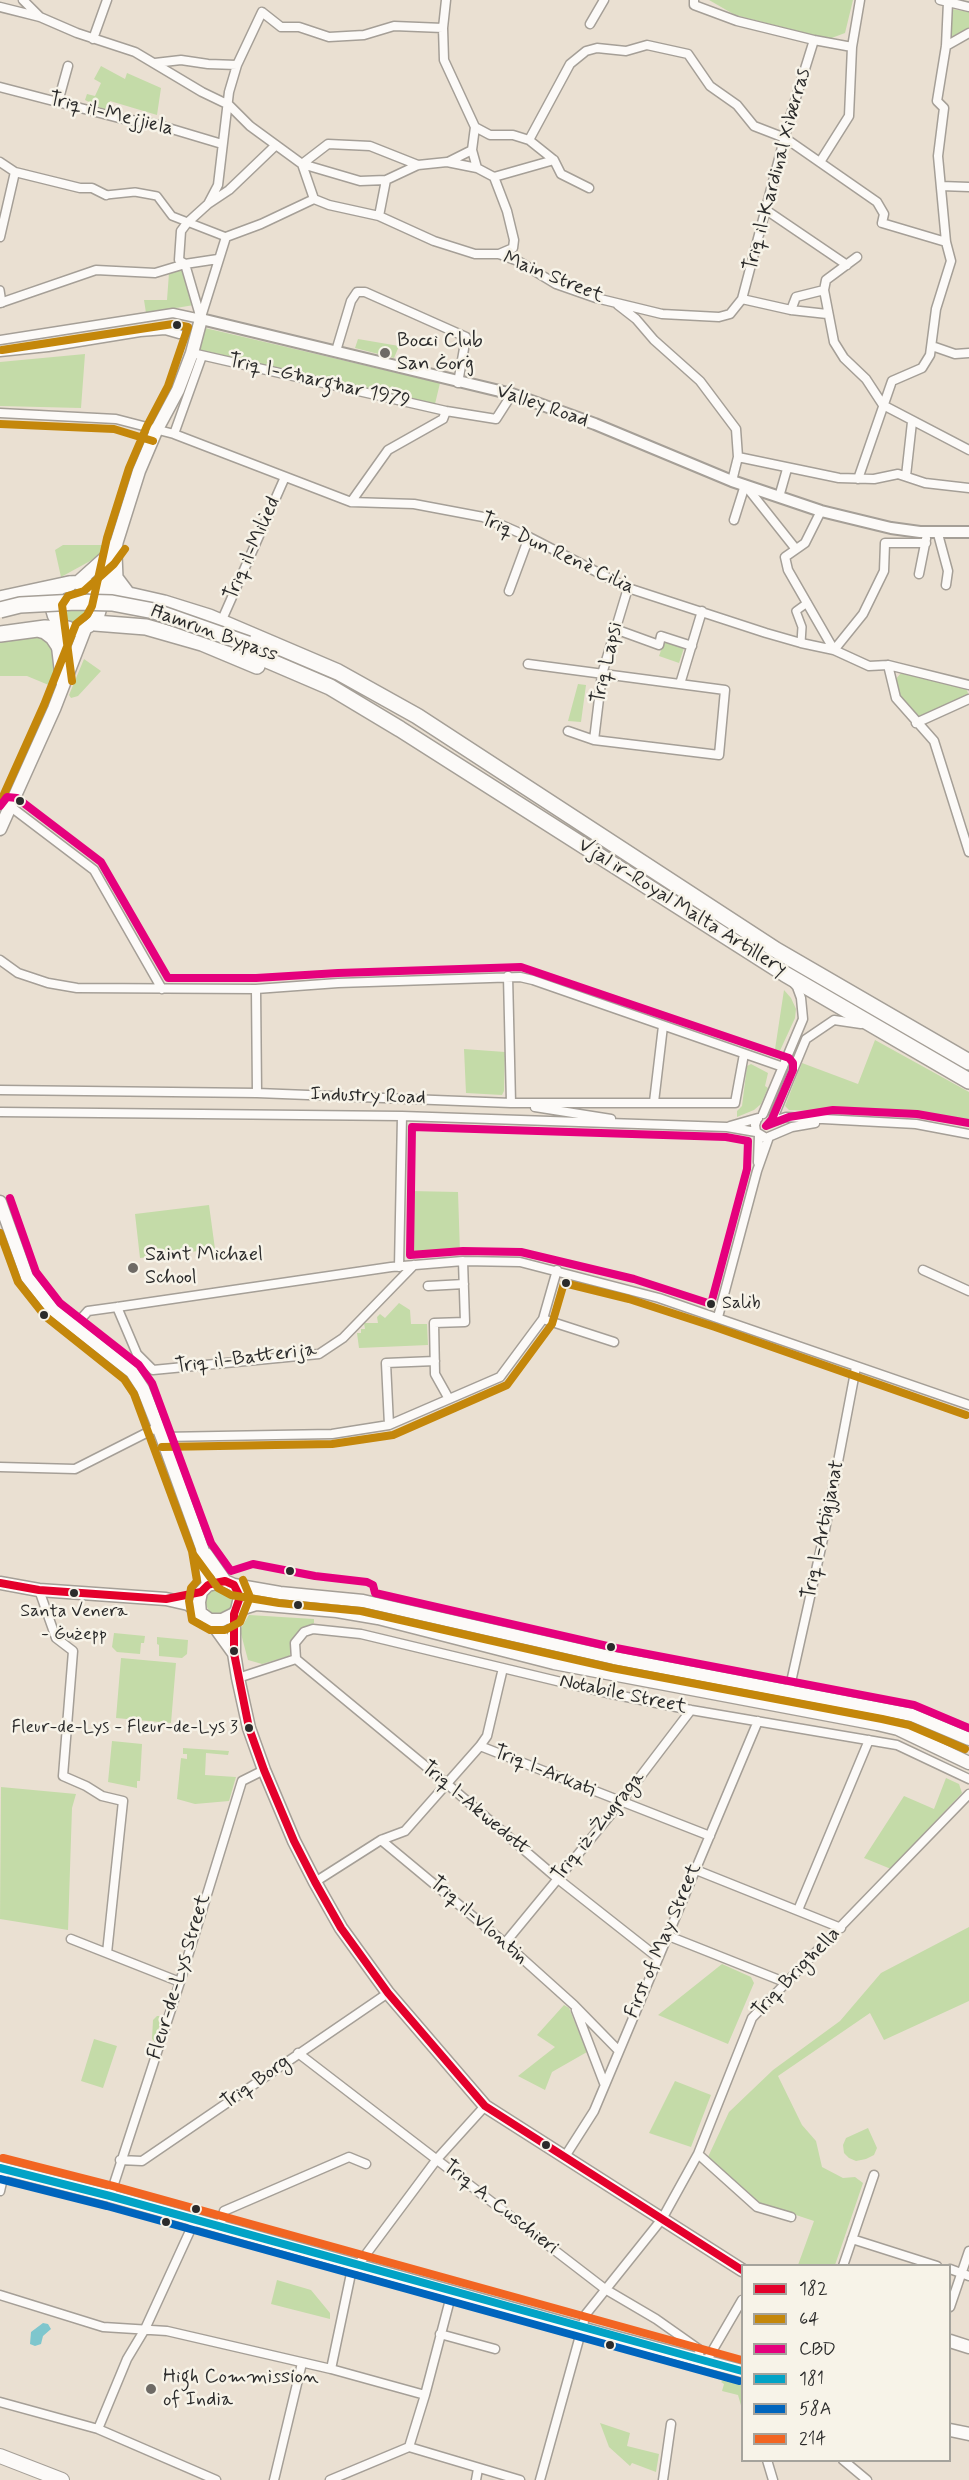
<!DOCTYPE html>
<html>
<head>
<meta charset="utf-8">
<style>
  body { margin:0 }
  #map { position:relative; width:969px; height:2480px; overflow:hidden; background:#eae0d2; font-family:Mynerve,sans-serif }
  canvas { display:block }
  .legend { position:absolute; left:741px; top:2264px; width:210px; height:198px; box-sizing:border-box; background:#f7f3e8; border:2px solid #a5a39c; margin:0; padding:8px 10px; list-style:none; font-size:18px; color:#2b2b2b }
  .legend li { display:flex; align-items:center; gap:12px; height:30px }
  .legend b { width:30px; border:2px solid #a5a39c }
</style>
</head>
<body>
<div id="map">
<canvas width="969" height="2480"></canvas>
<ul class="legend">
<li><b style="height:8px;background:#e4002b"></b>182</li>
<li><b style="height:8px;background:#c4870b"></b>64</li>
<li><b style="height:8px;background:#e5007d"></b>CBD</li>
<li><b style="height:8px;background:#02a3c6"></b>181</li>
<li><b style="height:8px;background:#0065bd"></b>58A</li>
<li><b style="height:8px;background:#f26522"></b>214</li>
</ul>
</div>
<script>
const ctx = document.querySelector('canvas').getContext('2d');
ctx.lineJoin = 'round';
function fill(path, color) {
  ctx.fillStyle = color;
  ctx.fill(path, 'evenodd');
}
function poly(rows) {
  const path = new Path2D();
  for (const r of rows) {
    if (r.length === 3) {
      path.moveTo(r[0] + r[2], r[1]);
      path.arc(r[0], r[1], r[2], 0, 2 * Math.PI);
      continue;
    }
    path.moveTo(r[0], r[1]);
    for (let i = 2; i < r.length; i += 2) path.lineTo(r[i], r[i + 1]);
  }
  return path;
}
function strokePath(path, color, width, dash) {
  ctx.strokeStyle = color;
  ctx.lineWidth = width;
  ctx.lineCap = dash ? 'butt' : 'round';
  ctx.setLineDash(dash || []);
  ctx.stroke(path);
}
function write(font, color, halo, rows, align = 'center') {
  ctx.font = font + ' Mynerve,sans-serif';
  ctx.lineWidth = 5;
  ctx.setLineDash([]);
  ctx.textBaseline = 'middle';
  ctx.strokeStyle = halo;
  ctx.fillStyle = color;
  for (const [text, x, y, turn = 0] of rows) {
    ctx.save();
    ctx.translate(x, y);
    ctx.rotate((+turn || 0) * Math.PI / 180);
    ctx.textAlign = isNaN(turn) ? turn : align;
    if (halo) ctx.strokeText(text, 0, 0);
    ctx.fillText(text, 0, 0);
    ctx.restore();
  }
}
const green = poly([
  [709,0,853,0,845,33,829,39,735,15],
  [952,9,969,12,969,29,950,39],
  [101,66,125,79,127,73,161,88,157,115,110,101,107,111,85,100,87,94,95,96,101,83,94,79],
  [184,269,194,305,146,313,144,300,167,300,169,273],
  [205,328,440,383,435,404,200,350],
  [358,339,399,346,394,358,355,348],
  [85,354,81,408,0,406,0,362],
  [63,545,105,545,100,553,92,560,61,577,55,550],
  [78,608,18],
  [41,635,51,645,55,656,51,686,27,676,0,676,0,636],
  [665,639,685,645,679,663,659,656],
  [84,659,101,671,78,696,71,698,69,695],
  [901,673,966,688,969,696,919,718,898,694,895,680],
  [578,684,586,685,581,722,568,721],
  [784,990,791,998,796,1009,795,1018,778,1055,774,1056],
  [875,1040,969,1092,969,1127,904,1114,789,1110,785,1106,802,1063,858,1084],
  [464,1049,505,1052,504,1091,502,1095,466,1093],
  [751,1064,768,1073,765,1086,768,1088,761,1104,754,1110,737,1117,737,1111,742,1106,747,1066],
  [410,1191,458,1192,460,1253,418,1256,410,1251],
  [209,1205,215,1249,140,1258,135,1214],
  [399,1303,410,1310,411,1324,427,1324,428,1345,359,1348,357,1333,361,1333,361,1329,365,1329,364,1323,378,1323,377,1317,380,1314,385,1318],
  [219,1602,13],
  [249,1615,314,1619,314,1623,295,1636,292,1651,289,1656,262,1664,248,1660,240,1630],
  [114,1633,145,1636,144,1643,141,1643,140,1654,117,1652,112,1647],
  [157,1637,188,1640,187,1654,182,1658,159,1656,159,1645,157,1644],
  [121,1658,176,1663,171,1723,116,1718],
  [112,1741,142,1744,140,1781,137,1781,137,1788,108,1782],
  [183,1748,229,1751,228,1755,206,1753,205,1775,236,1777,229,1801,195,1804,177,1799,181,1758,187,1759,187,1754,183,1754],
  [946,1778,959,1784,962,1793,891,1869,864,1858,904,1796,934,1809],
  [1,1787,76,1794,72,1808,68,1930,0,1919],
  [969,1927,969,2001,884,2040,870,2013,778,2076,802,2125,816,2141,822,2167,843,2178,855,2177,863,2183,835,2265,798,2265,814,2221,760,2203,708,2157,729,2112,773,2070,840,2021,881,1973],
  [722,1964,751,1977,754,1983,728,2044,658,2015],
  [564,2005,569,2008,587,2052,552,2072,545,2090,518,2076,555,2047,537,2035],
  [157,2016,164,2016,155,2042,152,2039,153,2020],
  [94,2039,117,2046,103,2088,81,2081],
  [675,2081,711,2095,691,2147,649,2133],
  [868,2128,877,2148,874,2155,866,2159,856,2161,849,2158,844,2153,843,2145,846,2138],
  [277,2280,311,2290,330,2313,330,2319,271,2304],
  [731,2373,742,2376,742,2409,738,2395,722,2391,724,2384,721,2382],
  [600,2423,630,2433,627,2446,659,2454,656,2472,632,2463,630,2466,609,2447]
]);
const water = poly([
  [43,2323,48,2324,51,2329,43,2336,41,2344,35,2346,30,2344,31,2332]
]);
const pedestrian = poly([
  [106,195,135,192,157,196,172,216,226,237],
  [0,290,2,303],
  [801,643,802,627,796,611,807,603]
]);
const minor = poly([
  [23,0,40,17],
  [446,0,443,28,444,60,475,127,472,150,477,168],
  [694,0,694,5,737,21,814,40,852,47,860,0],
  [940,0,969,7],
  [0,7,40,17,77,33,135,52,202,92,229,105,250,126,302,164,360,181,386,180,418,165,447,162,477,168,494,177,507,211,514,240,513,248,499,254],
  [590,24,604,0],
  [93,39,107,0],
  [946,46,969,33],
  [155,63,181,60,208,64,237,65],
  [0,87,119,118,155,124,222,144],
  [58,102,68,66],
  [475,127,490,135,513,135,529,140,554,160,561,174,589,188],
  [529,140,570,64,586,51,597,48,626,51,647,45,688,54,710,86,737,105,754,126,785,138,877,202,884,214,882,223,946,242],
  [0,162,15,172,80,188,92,188,106,195],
  [448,162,472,150],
  [820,162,849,116,852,47],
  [302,164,314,199,329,205,379,216,434,241,475,254,499,254,518,261,556,284,596,298,662,314,719,317,730,314,742,299,790,117,814,40],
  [302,164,328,144,370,146,418,165],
  [494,177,554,160],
  [941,186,969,187],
  [208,204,218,185,229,92,237,65,262,12,281,27,299,27,329,37,364,35,394,26,443,28],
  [766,210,847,265],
  [379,216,386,180],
  [0,237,15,172],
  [857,257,826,280,824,290,834,342,844,358,866,379,883,405,969,450],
  [742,299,791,310,827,314],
  [0,303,96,270,155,273,185,264,218,259],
  [618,305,636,319,654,340,700,381,736,429,738,457,732,481],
  [791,310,796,297,824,290],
  [201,317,226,237,261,224,314,199],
  [201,319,185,264,179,260,181,231,187,223,208,204,229,190,276,145],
  [0,340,173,313,201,319],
  [932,346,955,354,969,353],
  [336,351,351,301,357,292,365,292,466,337,458,383],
  [0,352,48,347,140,332,165,330,179,334],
  [192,353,446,411,496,419,512,394],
  [0,413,116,419,174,434,351,502,414,504,483,517,529,537,628,588,766,633,801,643,834,650,869,666,888,665,969,685],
  [174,434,202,356],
  [738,457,839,478,874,479,898,474,925,483,969,488],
  [906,476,912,422],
  [858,479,892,381,922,368,930,355,936,309,951,261,946,242,938,156,944,108,937,101,946,46,948,2],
  [745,485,795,548],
  [779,497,787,469],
  [351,502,388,450,443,419,446,411],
  [821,511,805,543,785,557,788,570,834,650,863,614,884,571,885,543,926,543],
  [734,520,745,485],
  [938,534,948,571,946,585],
  [919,574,926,539],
  [509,591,529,537],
  [221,622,285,477],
  [615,629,659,645,661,636,692,646],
  [528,664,725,690,719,755,594,740,568,731],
  [888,665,896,698,934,741,969,852],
  [680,684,702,611],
  [916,723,969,699],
  [594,740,602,674,628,588],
  [11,807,94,870,162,989],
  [0,960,18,973,48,983,77,988,256,989,338,983,520,977,533,980,783,1067],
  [508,976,511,1103],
  [256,989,257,1093],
  [0,1090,257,1093,511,1103,735,1103,744,1054],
  [654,1102,663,1026],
  [535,1107,611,1119],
  [0,1112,402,1116,727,1127,756,1132],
  [763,1114,803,1019,801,998,797,987,792,981],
  [774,1116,806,1039,834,1020,861,1024],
  [757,1119,755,1125,756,1132,766,1138,792,1127,815,1123],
  [777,1120,786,1117,916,1124,969,1134],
  [730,1126,758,1118],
  [758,1162,759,1135],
  [399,1267,402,1116],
  [923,1270,969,1291],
  [428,1286,464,1284],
  [117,1307,137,1354,153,1370,319,1354,343,1338,414,1265],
  [718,1317,757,1171,769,1137],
  [543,1319,614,1342],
  [73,1328,88,1311,117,1307,391,1267,463,1261,520,1262,659,1298,969,1405],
  [449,1399,435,1374,434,1323,465,1322,463,1261],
  [389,1425,386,1363,435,1361],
  [162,1437,332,1434,389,1425,500,1377,543,1319,557,1270],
  [0,1467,75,1469,158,1427],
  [39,1590,56,1638,73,1651,63,1776,86,1786,102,1796,123,1801,107,1953],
  [296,1659,295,1643,304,1632,313,1629,361,1634,607,1693,691,1710,897,1745,969,1779],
  [296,1659,446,1783,558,1879,657,1957],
  [238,1678,296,1659],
  [789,1691,825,1530,856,1367],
  [480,1746,710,1836],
  [381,1840,505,1943,574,2005,618,2050],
  [696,1870,841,1928],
  [315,1882,381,1840,405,1831,480,1746,487,1736,503,1668],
  [798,1910,869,1740],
  [666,1935,787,1983],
  [71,1939,180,1982],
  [505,1943,621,1802,691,1710],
  [576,2010,604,2083],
  [298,2053,605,2289,656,2319,700,2350,698,2358],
  [698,2154,757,2207,791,2217],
  [564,2158,594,2111,758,1721],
  [120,2160,142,2161,388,1993],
  [0,2191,5,2169],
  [110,2196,180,1982,242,1781,264,1770],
  [220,2227,224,2211,349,2157,366,2164],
  [852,2239,937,2266],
  [358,2265,437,2159,485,2106],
  [843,2266,874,2175],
  [950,2269,969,2276],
  [0,2295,103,2327,167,2331,331,2369,425,2395],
  [950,2307,969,2251],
  [440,2334,495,2349],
  [707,2360,742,2300],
  [331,2369,353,2264],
  [0,2402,98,2429,216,2480],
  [98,2429,127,2359,145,2329,195,2220],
  [409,2447,425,2395,452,2292],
  [767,2460,773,2480],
  [843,2460,867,2480],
  [274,2480,302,2363],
  [330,2480,409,2447,520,2480],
  [476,2480,478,2469],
  [540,2480,586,2314,662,2219,698,2154,752,2018,969,1794],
  [663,2480,671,2424]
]);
const tertiary = poly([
  [201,319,512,394,595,424,732,481,821,511,891,528,920,532,969,532]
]);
const secondary = poly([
  [76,606,24],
  [77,583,106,557,114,545],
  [104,597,117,541,139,471,156,431,178,390,192,353,201,319],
  [57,638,62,681],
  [0,829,54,709,85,629],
  [0,1202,27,1277,53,1310,132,1372,143,1389,162,1437,202,1548,208,1585],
  [206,1554,225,1581],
  [0,1583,39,1590,166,1599,188,1604,210,1620,222,1620,234,1614,237,1610,240,1597,234,1585],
  [237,1610,256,1604,337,1611,378,1618,554,1663,877,1724,898,1729,969,1763],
  [200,1614,199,1602,201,1592,208,1585,225,1581,234,1585,280,1593,363,1601,614,1658,912,1715,969,1739],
  [234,1614,234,1653,238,1678,249,1728,264,1770,294,1841,315,1882,341,1928,388,1993,485,2106,742,2270],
  [210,1620,233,1652],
  [0,2168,110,2196,606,2335,742,2371],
  [950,2341,969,2347],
  [950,2430,969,2434]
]);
const primary = poly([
  [0,2456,62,2480]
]);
const trunk = poly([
  [114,555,115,578,127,594],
  [85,585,164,603,209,617,338,672,417,716,776,950,969,1062],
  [0,599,69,584],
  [95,623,146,627,202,643,257,666],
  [38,629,45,631,53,637,59,646],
  [0,634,45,628,68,629],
  [246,651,330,687,400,729,785,974,969,1081]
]);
const trunkBridge = poly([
  [0,610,20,605,76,602,112,603,154,611,248,644]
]);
const bus1 = poly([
  [0,1583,39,1590,166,1599,201,1592,208,1585,215,1583,225,1581,234,1585,240,1597,234,1614,234,1653,249,1728,264,1770,294,1841,315,1882,341,1928,388,1993,485,2106,742,2270]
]);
const bus2 = poly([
  [0,424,114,429,153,441],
  [72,681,62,605,68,596,84,591,114,564,125,549],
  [0,803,44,705,76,624,87,615,92,606,107,538,129,468,147,426,168,386,188,327,173,324,2,350],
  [0,1233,18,1282,45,1316,124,1379,134,1394,192,1551,197,1581,191,1588,189,1601,192,1620,210,1630,225,1630,240,1622,250,1597,243,1580],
  [162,1447,332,1444,393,1435,507,1385,552,1324,564,1283,629,1299,715,1327,966,1415],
  [193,1554,218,1588,231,1595,279,1603,361,1611,612,1668,882,1719,909,1725,965,1749]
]);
const bus3 = poly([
  [0,806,7,797,17,798,101,862,168,978,256,978,338,973,521,967,789,1058,793,1063,793,1070,772,1119,766,1126,789,1117,833,1110,917,1114,969,1123],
  [412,1127,726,1137,748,1141,747,1169,711,1304,634,1279,521,1252,463,1251,410,1255,412,1127],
  [10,1198,36,1272,60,1303,139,1365,152,1383,211,1543,231,1571,253,1564,315,1576,367,1582,373,1585,375,1593,616,1648,914,1705,969,1728]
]);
const bus4 = poly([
  [0,2168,110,2196,742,2371]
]);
const bus5 = poly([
  [0,2179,107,2206,739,2381]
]);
const bus6 = poly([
  [3,2158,113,2186,742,2360]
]);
const markers = [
  [177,325,5,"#2b2b2b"],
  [385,353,6,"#6e6a65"],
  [20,801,5,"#2b2b2b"],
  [133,1268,6,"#6e6a65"],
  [566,1283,5,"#2b2b2b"],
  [711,1304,5,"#2b2b2b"],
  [44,1315,5,"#2b2b2b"],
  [290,1571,5,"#2b2b2b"],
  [74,1593,5,"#2b2b2b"],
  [298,1605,5,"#2b2b2b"],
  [611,1647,5,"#2b2b2b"],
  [234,1651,5,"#2b2b2b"],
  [249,1728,5,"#2b2b2b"],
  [546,2145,5,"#2b2b2b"],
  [196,2209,5,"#2b2b2b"],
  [166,2222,5,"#2b2b2b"],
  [610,2345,5,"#2b2b2b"],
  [151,2389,6,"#6e6a65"]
];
const busNames = [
  ["Salib",722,1304],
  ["Santa Venera",74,1612,"center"],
  ["- Ġużepp",74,1635,"center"],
  ["Fleur-de-Lys - Fleur-de-Lys 3",238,1728,"right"]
];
const streetNames = [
  ["Triq il-Mejjiela",111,115,14],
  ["Triq il-Kardinal Xiberras",778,170,-75],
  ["Main Street",553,278,22],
  ["Triq l-Għargħar 1979",319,382,13],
  ["Valley Road",542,407,19],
  ["Triq il-Milied",253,549,-66],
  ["Triq Dun Renè Cilia",557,554,25],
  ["Ħamrun Bypass",214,634,20],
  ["Triq Lapsi",608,663,-77],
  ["Vjal ir-Royal Malta Artillery",682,908,32],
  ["Industry Road",368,1097,2],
  ["Triq il-Batterija",246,1359,-7],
  ["Triq l-Artiġjanat",824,1530,-78],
  ["Notabile Street",623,1695,12],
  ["Triq l-Arkati",544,1772,22],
  ["Triq l-Akwedott",475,1809,40],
  ["Triq iż-Żugraga",599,1827,-51],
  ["Triq il-Vlontin",478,1921,41],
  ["First of May Street",664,1941,-67],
  ["Triq Brigħella",797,1973,-46],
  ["Fleur-de-Lys Street",180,1977,-73],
  ["Triq Borg",256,2083,-35],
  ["Triq A. Cuschieri",500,2208,38]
];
const poiNames = [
  ["Bocci Club",397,342],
  ["San Ġorġ",397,365],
  ["Saint Michael",145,1256],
  ["School",145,1279],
  ["High Commission",163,2378],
  ["of India",163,2401]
];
fill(green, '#c4dba8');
fill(water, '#7ec6cd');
strokePath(pedestrian, '#a59f97', 10);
strokePath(minor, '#a59f97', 11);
strokePath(tertiary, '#a59f97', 14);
strokePath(secondary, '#a59f97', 15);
strokePath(primary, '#a59f97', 16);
strokePath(trunk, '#a59f97', 18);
strokePath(pedestrian, '#fcfaf8', 7);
strokePath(minor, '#fcfaf8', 8);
strokePath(tertiary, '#fcfaf8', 10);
strokePath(secondary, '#fcfaf8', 12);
strokePath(primary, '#fcfaf8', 14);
strokePath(trunk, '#fcfaf8', 15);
strokePath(trunkBridge, '#a59f97', 18, []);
strokePath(trunkBridge, '#fcfaf8', 15);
strokePath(bus1, '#e4002b', 8);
strokePath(bus2, '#c4870b', 8);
strokePath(bus3, '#e5007d', 8);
strokePath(bus4, '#02a3c6', 8);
strokePath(bus5, '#0065bd', 8);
strokePath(bus6, '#f26522', 8);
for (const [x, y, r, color] of markers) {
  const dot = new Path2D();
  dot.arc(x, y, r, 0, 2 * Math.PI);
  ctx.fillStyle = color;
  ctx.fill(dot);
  strokePath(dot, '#f7f3e8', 2);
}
write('18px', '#2b2b2b', '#f7f3e8', busNames, 'left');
write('20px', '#2b2b2b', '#f7f3e8', streetNames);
write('20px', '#2b2b2b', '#f7f3e8', poiNames, 'left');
</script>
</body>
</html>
